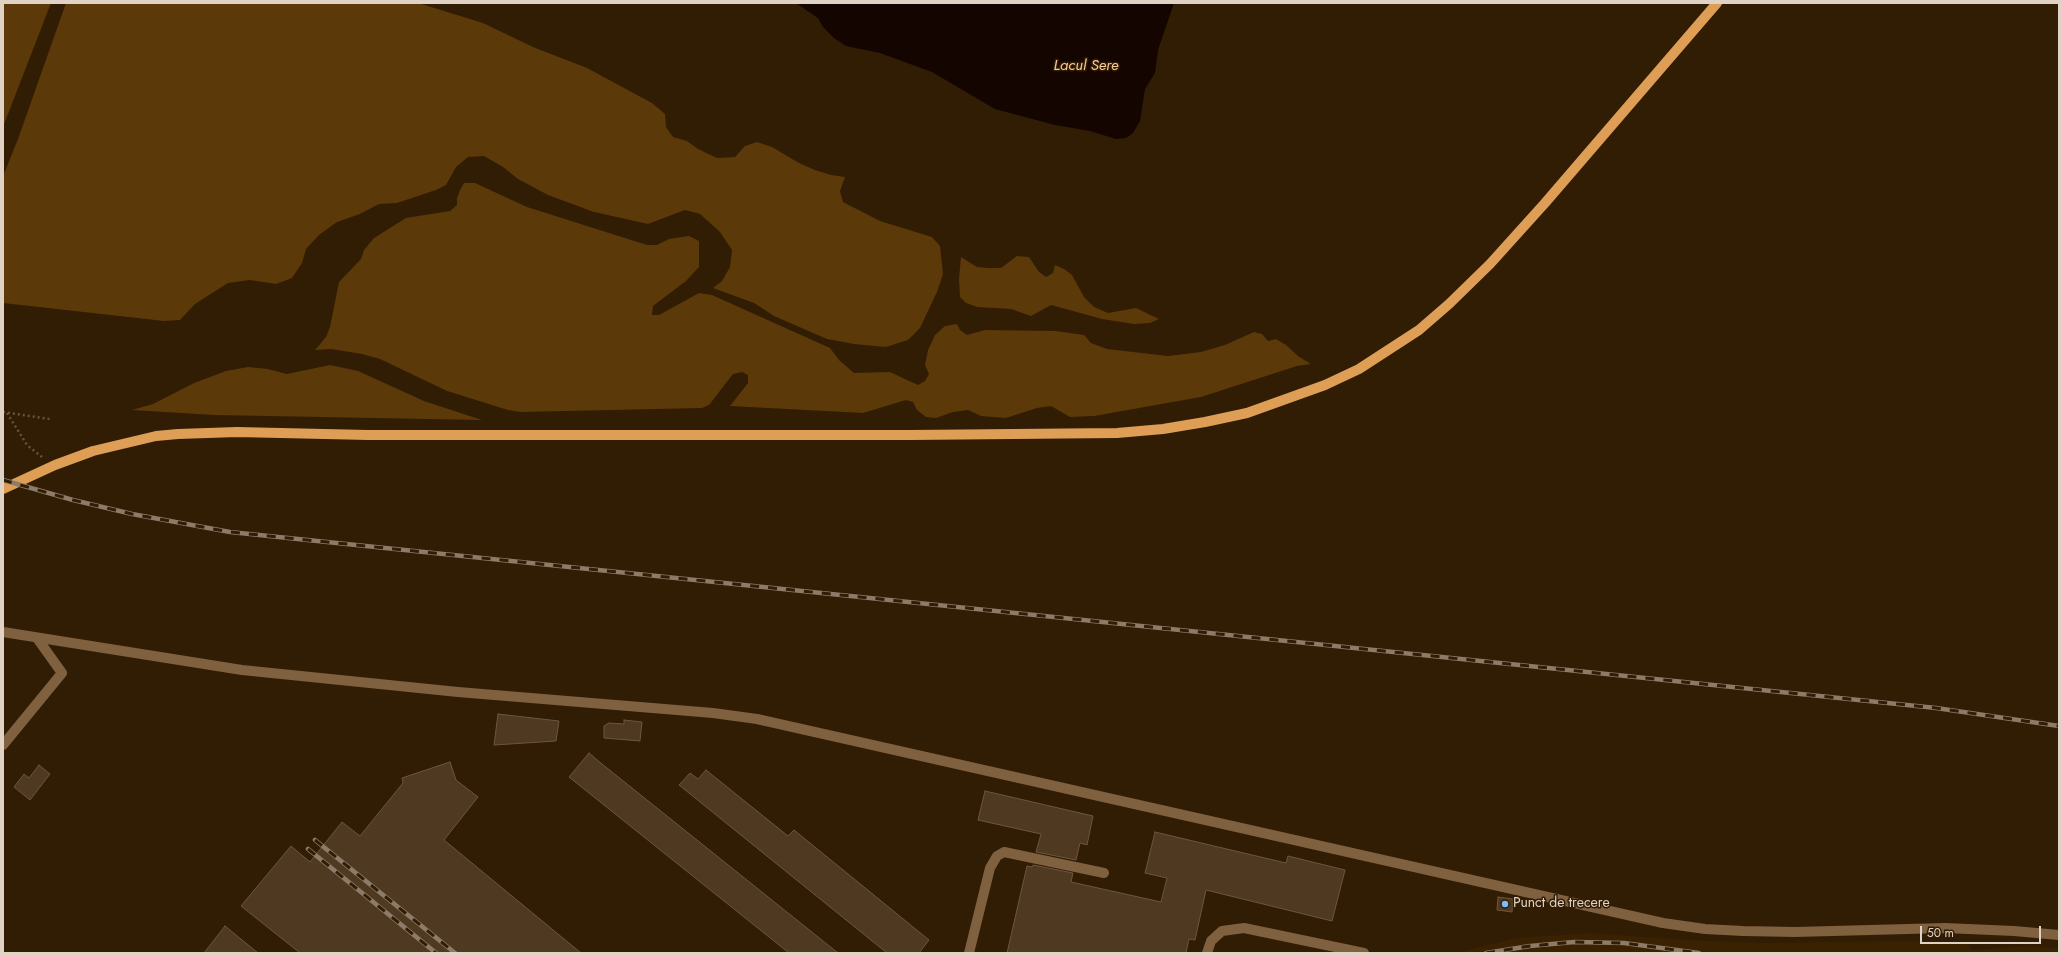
<!DOCTYPE html>
<html>
<head>
<meta charset="utf-8">
<style>
  body { margin:0 }
  #map { position:relative; width:2062px; height:956px; overflow:hidden; background:#311c04; font-family:Jost,sans-serif }
  canvas { display:block }
  .frame { position:absolute; inset:0; border:4px solid #e0d2c4; pointer-events:none }
  .scale { position:absolute; left:1920px; top:926px; width:121px; height:18px; box-sizing:border-box; border:2px solid #e0d2c4; border-top:0; padding-left:5px; font-size:12px; line-height:14px; white-space:nowrap; color:#e0d2c4; -webkit-text-stroke:3px #311c04; paint-order:stroke }
</style>
</head>
<body>
<div id="map">
<canvas width="2062" height="956"></canvas>
<div class="frame"></div>
<div class="scale">50 m</div>
</div>
<script>
const ctx = document.querySelector('canvas').getContext('2d');
ctx.lineJoin = 'round';
function fill(path, color) {
  ctx.fillStyle = color;
  ctx.fill(path, 'evenodd');
}
function poly(rows) {
  const path = new Path2D();
  for (const r of rows) {
    path.moveTo(r[0], r[1]);
    for (let i = 2; i < r.length; i += 2) path.lineTo(r[i], r[i + 1]);
  }
  return path;
}
function strokePath(path, color, width, dash) {
  ctx.strokeStyle = color;
  ctx.lineWidth = width;
  ctx.lineCap = dash ? 'butt' : 'round';
  ctx.setLineDash(dash || []);
  ctx.stroke(path);
}
function write(font, color, halo, rows, align = 'center') {
  ctx.font = font + ' Jost,sans-serif';
  ctx.lineWidth = 3;
  ctx.setLineDash([]);
  ctx.textBaseline = 'middle';
  ctx.strokeStyle = halo;
  ctx.fillStyle = color;
  for (const [text, x, y, turn = 0] of rows) {
    ctx.save();
    ctx.translate(x, y);
    ctx.rotate((+turn || 0) * Math.PI / 180);
    ctx.textAlign = isNaN(turn) ? turn : align;
    if (halo) ctx.strokeText(text, 0, 0);
    ctx.fillText(text, 0, 0);
    ctx.restore();
  }
}
const built = poly([
  [1590,933,1688,940,1767,943,1896,941,1969,942,1971,950,2030,946,2059,948,2059,953,1456,953,1516,938]
]);
const green = poly([
  [3,3,51,3,3,127],
  [66,3,418,3,483,23,533,47,587,68,652,103,665,114,666,127,673,137,687,141,698,149,717,158,735,157,745,146,757,142,772,147,799,163,815,170,831,175,845,177,840,191,843,202,880,221,932,237,940,246,943,274,937,292,920,328,908,340,886,347,854,344,827,339,774,316,754,303,713,288,722,281,730,267,732,250,720,232,700,214,685,210,648,224,594,212,548,195,518,179,503,167,484,156,468,157,456,167,446,185,436,190,397,203,379,204,360,214,337,222,319,235,306,249,302,263,292,278,276,284,250,280,228,283,195,304,180,320,164,321,3,303,3,176,18,139],
  [464,183,475,183,527,207,647,245,657,245,669,239,689,236,699,241,699,267,686,281,653,306,652,315,659,315,699,293,712,295,830,348,839,360,854,373,890,372,918,385,925,381,929,374,925,365,928,350,935,335,945,326,957,324,960,330,967,335,985,330,1055,331,1084,335,1091,343,1107,349,1168,356,1201,352,1225,345,1254,332,1262,334,1268,341,1276,339,1286,345,1298,356,1311,364,1297,366,1201,397,1094,416,1070,417,1051,406,1037,408,1006,418,981,416,968,410,953,412,936,418,926,417,917,410,913,402,906,400,863,413,730,406,748,383,748,375,742,372,733,374,709,405,702,408,521,412,508,410,447,391,380,359,362,354,331,349,315,350,326,337,330,327,339,282,361,259,364,250,374,238,406,218,450,211,457,205,457,198,460,190],
  [1017,256,1029,257,1039,272,1046,277,1053,273,1055,265,1064,269,1072,275,1084,297,1094,307,1108,313,1136,308,1159,319,1150,323,1134,324,1102,319,1051,305,1031,316,1011,309,977,307,966,303,960,297,959,279,961,257,977,267,988,268,1001,268],
  [330,365,358,371,424,401,482,420,214,415,132,410,153,404,194,383,226,371,248,367,268,369,287,374]
]);
const water = poly([
  [796,3,1174,3,1158,50,1155,73,1145,89,1140,121,1133,133,1126,138,1116,139,1090,131,1055,125,995,109,932,72,880,53,846,46,834,38,823,27,818,18]
]);
const building = poly([
  [498,714,559,721,556,741,494,745,498,714],
  [624,720,642,722,640,741,604,738,604,726,609,723,624,724,624,720],
  [589,753,602,764,838,953,789,953,569,777,589,753],
  [450,762,456,780,478,797,444,840,581,953,300,953,241,906,291,846,310,862,342,822,360,836,403,783,402,778,450,762],
  [39,765,50,774,30,800,14,787,24,774,29,778,39,765],
  [706,770,788,836,794,830,929,940,919,953,887,953,679,785,690,773,698,779,706,770],
  [985,791,1093,816,1087,845,1080,843,1076,860,1036,852,1041,834,978,820,985,791],
  [1155,832,1286,863,1288,856,1345,870,1332,921,1206,890,1195,940,1189,939,1186,953,1007,953,1027,866,1032,867,1033,865,1073,873,1071,882,1161,902,1167,878,1145,873,1155,832],
  [1498,897,1513,899,1512,912,1497,910,1498,897],
  [225,926,258,953,204,953,225,926]
]);
const path = poly([
  [3,412,50,419],
  [7,413,27,445,42,457]
]);
const minor = poly([
  [3,632,242,670,458,692,713,713,757,719,1663,923,1705,929,1743,931,1795,932,1945,928,2014,931,2059,935],
  [3,745,62,673,37,638],
  [969,953,990,868,997,856,1004,852,1104,873],
  [1207,953,1211,941,1222,931,1244,928,1364,953]
]);
const major = poly([
  [3,489,55,465,93,451,156,436,178,434,237,432,368,435,911,435,1117,433,1163,429,1205,422,1247,413,1325,385,1359,369,1419,330,1449,304,1490,264,1545,203,1717,3]
]);
const rail = poly([
  [3,480,73,500,132,514,230,532,1936,708,2059,726],
  [315,840,455,953],
  [308,849,436,953],
  [1486,953,1530,946,1574,942,1624,943,1699,953]
]);
const markers = [
  [1505,904,4,"#7ebdf9"]
];
const poiNames = [
  ["Punct de trecere",1513,904]
];
const waterNames = [
  ["Lacul Sere",1086,66]
];
fill(built, '#3a2101');
fill(green, '#5c3909');
fill(water, '#140500');
fill(building, '#4f3921');
strokePath(building, '#6e563d', 1);
strokePath(path, '#67543f', 2.5, [2, 3]);
strokePath(minor, '#7f603f', 10);
strokePath(major, '#de9e56', 10);
strokePath(rail, '#8c7b68', 4.5);
strokePath(rail, '#311c04', 3, [9]);
for (const [x, y, r, color] of markers) {
  const dot = new Path2D();
  dot.arc(x, y, r, 0, 2 * Math.PI);
  ctx.fillStyle = color;
  ctx.fill(dot);
  strokePath(dot, '#311c04', 1.5);
}
write('14px', '#e0d2c4', '#311c04', poiNames, 'left');
write('italic 15px', '#f8c895', '#311c04', waterNames);
</script>
</body>
</html>
